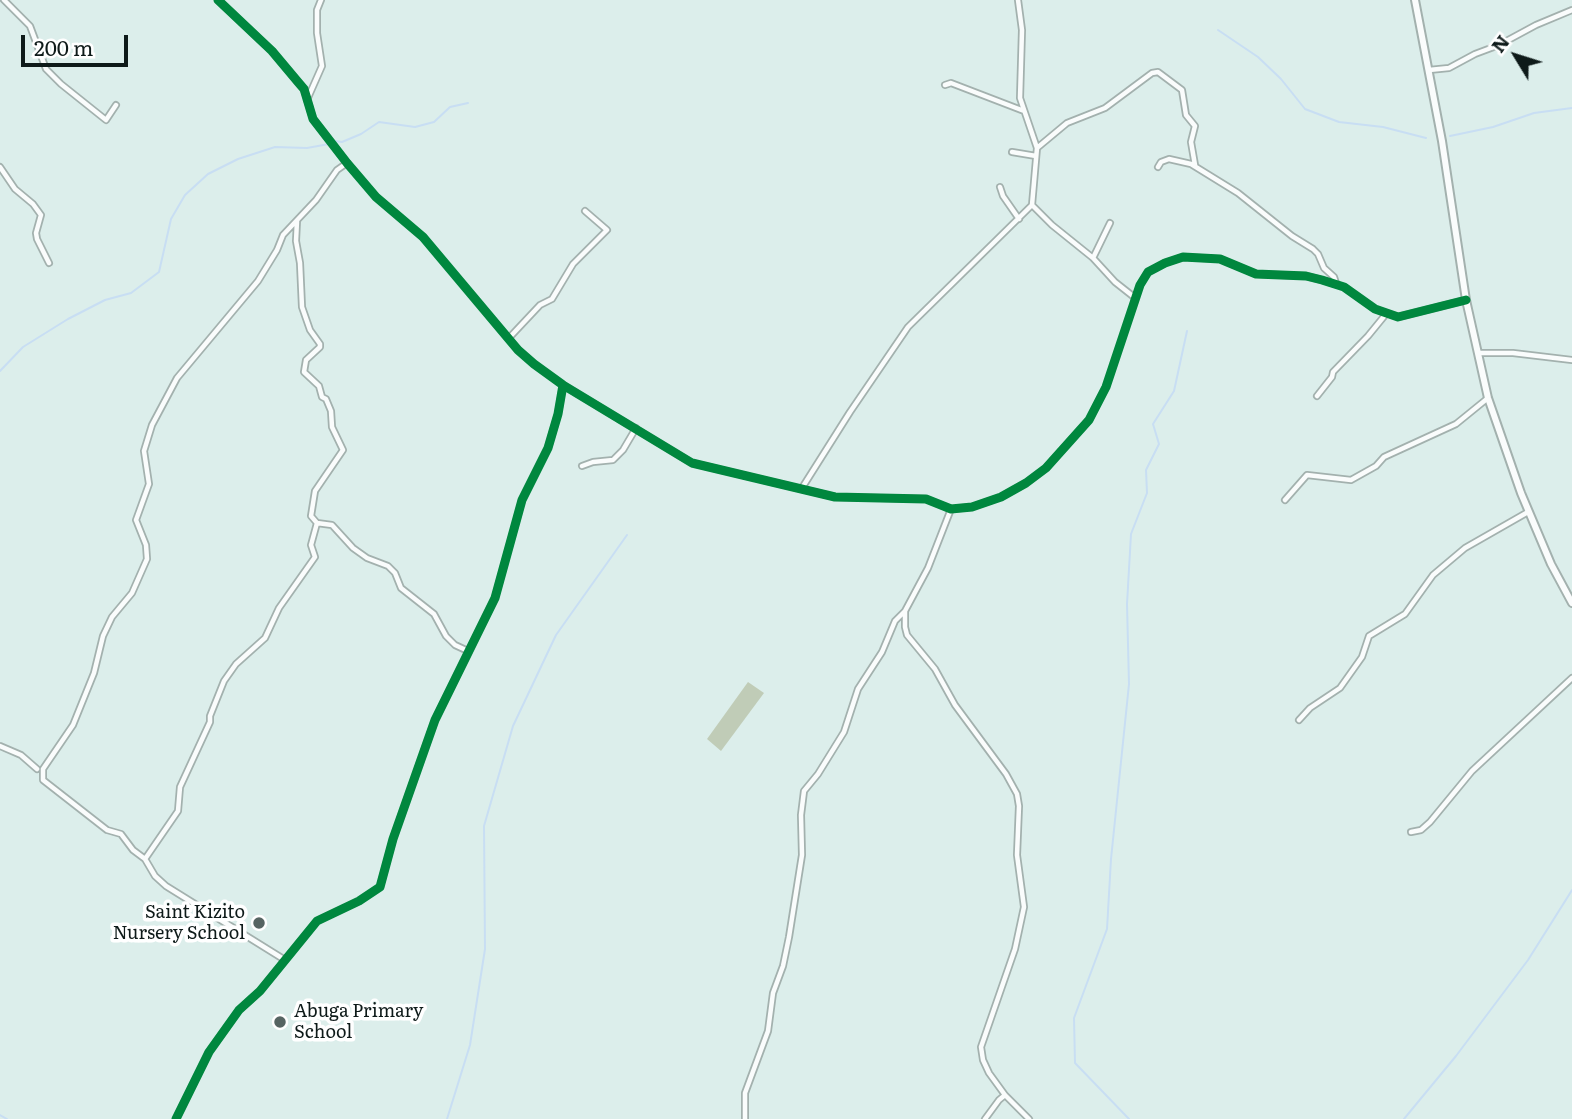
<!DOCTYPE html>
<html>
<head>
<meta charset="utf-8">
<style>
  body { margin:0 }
  #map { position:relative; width:1572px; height:1119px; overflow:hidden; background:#dceeeb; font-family:Literata,serif }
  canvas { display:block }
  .north { position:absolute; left:1481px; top:21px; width:70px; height:70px; -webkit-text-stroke:5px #fff; paint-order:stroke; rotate:308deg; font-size:19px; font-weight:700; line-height:28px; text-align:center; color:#0e1a19 }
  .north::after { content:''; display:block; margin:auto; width:24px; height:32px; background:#0e1a19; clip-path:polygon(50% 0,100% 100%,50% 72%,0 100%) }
  .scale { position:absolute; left:21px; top:35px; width:107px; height:32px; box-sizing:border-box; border:4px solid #0e1a19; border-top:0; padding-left:9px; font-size:21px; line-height:24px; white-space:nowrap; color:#0e1a19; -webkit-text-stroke:5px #fff; paint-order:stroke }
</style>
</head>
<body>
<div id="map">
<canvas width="1572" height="1119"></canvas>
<div class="north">N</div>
<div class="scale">200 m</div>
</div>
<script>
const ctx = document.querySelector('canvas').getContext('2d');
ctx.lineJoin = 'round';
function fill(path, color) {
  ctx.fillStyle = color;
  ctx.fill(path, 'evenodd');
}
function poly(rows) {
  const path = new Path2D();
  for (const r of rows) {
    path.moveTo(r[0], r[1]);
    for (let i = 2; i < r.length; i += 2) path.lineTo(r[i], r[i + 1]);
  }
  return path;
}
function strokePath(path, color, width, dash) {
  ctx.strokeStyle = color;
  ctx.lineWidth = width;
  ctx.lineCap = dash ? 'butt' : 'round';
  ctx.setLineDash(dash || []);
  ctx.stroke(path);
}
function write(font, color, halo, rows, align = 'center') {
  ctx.font = font + ' Literata,serif';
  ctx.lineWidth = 7;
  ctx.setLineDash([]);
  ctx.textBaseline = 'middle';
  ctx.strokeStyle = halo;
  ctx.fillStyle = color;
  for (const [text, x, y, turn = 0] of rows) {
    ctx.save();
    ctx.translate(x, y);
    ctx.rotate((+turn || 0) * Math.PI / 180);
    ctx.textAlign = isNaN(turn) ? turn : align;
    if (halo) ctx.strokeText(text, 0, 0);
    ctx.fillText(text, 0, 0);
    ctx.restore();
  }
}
const forest = poly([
  [748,682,764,693,721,751,707,739]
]);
const stream = poly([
  [1218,30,1258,57,1281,79,1305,109,1339,122,1383,127,1426,138],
  [1450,136,1493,127,1534,113,1572,108],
  [334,141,342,142,361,134,379,122,415,127,434,122,450,107,468,103],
  [0,371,23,347,68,319,105,300,131,293,159,272,171,219,185,195,208,174,238,159,275,147,307,148,329,144],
  [0,1115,7,1119],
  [447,1119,470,1045,485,949,484,826,513,726,556,635,627,535],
  [1129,1119,1075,1063,1074,1018,1107,929,1111,859,1129,684,1127,604,1131,534,1147,493,1146,470,1159,444,1153,424,1174,391,1187,331],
  [1404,1119,1456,1056,1528,960,1572,890]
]);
const minor = poly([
  [4,0,30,26,46,69,61,84,106,120,116,105],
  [218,0,272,51,298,82,304,89,313,119,347,163,376,197,423,237,518,350,534,364,563,385,692,463,835,497,926,499,951,509,972,507,1001,497,1026,483,1046,468,1089,420,1106,387,1140,285,1148,272,1165,263,1183,257,1220,259,1256,274,1306,276,1322,280,1344,287,1375,309,1398,317,1466,300],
  [1429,70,1449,68,1475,54,1499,45,1536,25,1572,10],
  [945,85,951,83,1024,111],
  [307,100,322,66,317,33,317,10,321,0],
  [1037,148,1067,123,1105,108,1152,73,1158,72,1182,90,1186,115,1195,126,1191,142,1195,165],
  [1012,152,1036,156],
  [0,167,15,189,33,204,41,215,36,233,37,239,49,263],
  [1158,167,1161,162,1169,159,1191,164,1238,193,1292,236,1313,249,1318,254,1324,268,1334,277,1336,283],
  [1000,187,1003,196,1019,219],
  [1032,205,1052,225,1093,258,1115,282,1134,297],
  [297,221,296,241,300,263,302,307,310,330,320,344,320,347,306,360,304,372,319,386,322,397,326,399,331,411,332,427,343,450,315,491,311,516,317,523,332,525,353,548,367,558,388,566,395,573,401,588,434,614,446,636,455,645,468,651],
  [1093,258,1110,223],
  [509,338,540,305,552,299,573,264,607,230,585,211],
  [1478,353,1513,353,1572,360],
  [1317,396,1332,377,1333,372,1368,336,1386,314],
  [582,466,593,462,613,460,623,450,636,428],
  [802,488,850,412,908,327,1032,205,1037,148,1020,98,1022,30,1018,0],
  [1285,500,1307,475,1351,480,1376,466,1384,457,1456,424,1488,398],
  [951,509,928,568,905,611,905,627,907,635,935,669,955,705,1006,774,1017,794,1019,806,1017,855,1024,907,1015,949,981,1047,983,1060,989,1073,1005,1095,1029,1119],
  [1299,720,1310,708,1340,688,1362,657,1369,636,1405,614,1433,575,1465,548,1528,512],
  [0,746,21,755,37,769],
  [1411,832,1421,830,1430,822,1472,771,1572,678],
  [145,859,133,850,121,834,107,830,43,780,43,769,73,725,94,673,103,636,112,617,132,593,147,559,146,545,136,520,149,484,144,451,152,425,177,378,258,281,277,250,283,235,316,200,337,170,347,163],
  [285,960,166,886,155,876,145,859,178,811,180,787,210,722,210,716,224,681,236,664,265,638,279,608,315,557,311,545,317,523],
  [176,1119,209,1052,239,1010,260,991,317,921,359,901,380,887,393,839,435,720,495,598,522,500,548,448,558,414,563,385],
  [745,1119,745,1093,768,1031,773,993,783,966,789,937,802,855,801,815,804,791,818,774,844,732,858,689,882,652,895,621,905,611],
  [985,1119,999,1100,1005,1095]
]);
const major = poly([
  [1415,0,1442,141,1466,300,1488,398,1521,493,1551,564,1572,603]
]);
const cycleway = poly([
  [218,0,272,51,298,82,304,89,313,119,347,163,376,197,423,237,518,350,534,364,563,385,692,463,835,497,926,499,951,509,972,507,1001,497,1026,483,1046,468,1089,420,1106,387,1140,285,1148,272,1165,263,1183,257,1220,259,1256,274,1306,276,1322,280,1344,287,1375,309,1398,317,1466,300],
  [176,1119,209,1052,239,1010,260,991,317,921,359,901,380,887,393,839,435,720,495,598,522,500,548,448,558,414,563,385]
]);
const markers = [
  [259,923,7,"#566462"],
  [280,1022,7,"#566462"]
];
const poiNames = [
  ["Saint Kizito",245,913],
  ["Nursery School",245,934],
  ["Abuga Primary",294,1012,"left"],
  ["School",294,1033,"left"]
];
fill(forest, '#c0ccb7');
strokePath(stream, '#c8def3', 2);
strokePath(minor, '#a3b1ae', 8);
strokePath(major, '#a3b1ae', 10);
strokePath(minor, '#fafcfc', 4.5);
strokePath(major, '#fafcfc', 6);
strokePath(cycleway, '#00873e', 9);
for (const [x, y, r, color] of markers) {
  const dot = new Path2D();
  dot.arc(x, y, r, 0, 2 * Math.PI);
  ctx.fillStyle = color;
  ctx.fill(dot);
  strokePath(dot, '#fff', 2.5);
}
write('18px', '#0e1a19', '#fff', poiNames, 'right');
</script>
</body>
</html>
